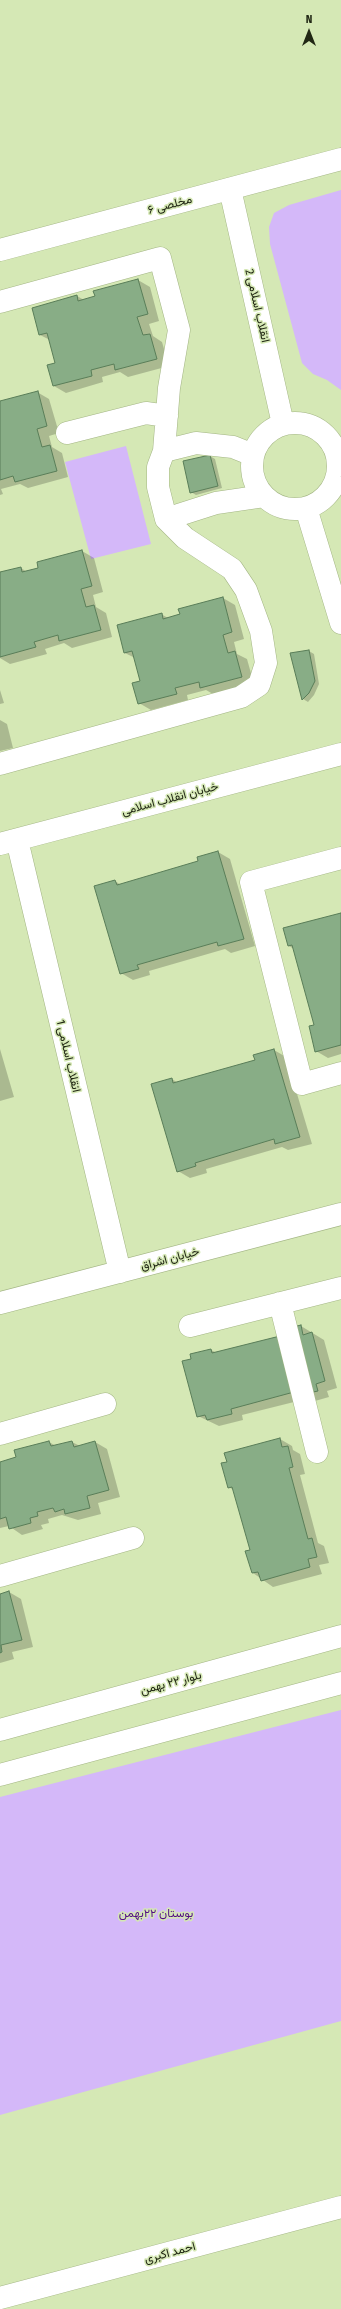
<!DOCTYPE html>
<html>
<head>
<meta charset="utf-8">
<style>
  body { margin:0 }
  #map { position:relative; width:341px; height:2309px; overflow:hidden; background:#d5e8b5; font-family:"Fira Sans Condensed",sans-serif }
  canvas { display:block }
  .north { position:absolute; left:289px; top:12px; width:40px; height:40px; -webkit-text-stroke:3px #d5e8b5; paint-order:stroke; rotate:0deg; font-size:11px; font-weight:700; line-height:16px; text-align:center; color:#212714 }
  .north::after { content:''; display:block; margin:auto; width:14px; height:18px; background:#212714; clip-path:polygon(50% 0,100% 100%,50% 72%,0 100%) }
</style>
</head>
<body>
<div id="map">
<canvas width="341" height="2309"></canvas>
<div class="north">N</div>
</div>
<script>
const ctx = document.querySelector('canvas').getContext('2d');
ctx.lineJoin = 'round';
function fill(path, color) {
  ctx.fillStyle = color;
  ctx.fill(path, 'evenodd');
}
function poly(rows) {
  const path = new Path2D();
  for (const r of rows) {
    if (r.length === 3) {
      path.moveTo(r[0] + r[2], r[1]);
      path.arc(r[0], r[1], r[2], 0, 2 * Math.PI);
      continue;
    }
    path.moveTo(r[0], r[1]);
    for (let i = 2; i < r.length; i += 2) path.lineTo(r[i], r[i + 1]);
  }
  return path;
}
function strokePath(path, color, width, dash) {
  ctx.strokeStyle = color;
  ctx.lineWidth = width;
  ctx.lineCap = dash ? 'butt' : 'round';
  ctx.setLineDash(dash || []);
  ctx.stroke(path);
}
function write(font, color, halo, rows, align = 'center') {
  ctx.font = font + ' "Fira Sans Condensed",Vazirmatn,sans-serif';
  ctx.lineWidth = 3;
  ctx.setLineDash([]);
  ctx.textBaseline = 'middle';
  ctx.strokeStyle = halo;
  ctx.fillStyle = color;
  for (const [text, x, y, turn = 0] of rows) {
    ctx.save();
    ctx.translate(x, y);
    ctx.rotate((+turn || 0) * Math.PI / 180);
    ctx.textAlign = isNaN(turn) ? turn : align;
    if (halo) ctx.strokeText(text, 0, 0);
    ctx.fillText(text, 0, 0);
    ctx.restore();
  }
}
const green = poly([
  [341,190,341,390,327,380,313,374,302,363,270,244,269,227,274,213,289,205],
  [126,446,151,544,91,559,65,462],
  [341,1710,341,2021,0,2115,0,1797]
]);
const shadow = poly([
  [138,280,150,287,159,321,149,324,153,336,162,342,169,366,128,377,120,372,102,377,103,382,66,393,54,386,49,366,56,364,50,340,40,335,77,296,84,300,96,297,95,292],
  [37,392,49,399,59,433,49,436,52,447,62,453,68,477,28,488,20,484,1,489,3,494,0,495,0,402],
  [210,456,215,459,222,488,196,495,191,492],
  [82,551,94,558,103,592,93,595,96,607,106,613,112,637,72,648,64,643,45,649,47,654,10,664,0,658,0,574,21,568,27,572],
  [223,598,235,605,244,639,234,642,237,654,247,659,254,684,213,694,206,690,187,695,188,700,151,710,139,703,141,681,135,658,125,653,161,614,168,618],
  [309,651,314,654,319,684,314,695,308,702,303,699,292,654],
  [0,690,4,703,0,704],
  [0,720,7,724,13,748,0,751],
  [218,852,230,859,255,946,231,953,225,949,149,971,150,975,133,980,121,973,115,881,121,885,199,862],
  [341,914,341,1054,328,1058,316,1051,315,1025,294,949,289,946,285,928],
  [0,1049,14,1097,0,1101],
  [274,1050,286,1057,312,1144,288,1150,282,1147,206,1169,207,1173,190,1178,178,1171,172,1079,178,1083,256,1060],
  [301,1326,324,1340,337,1388,327,1391,329,1397,308,1403,302,1400,242,1415,243,1420,219,1426,198,1416,192,1360,211,1350,217,1353,285,1335],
  [280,1439,292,1446,293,1450,300,1454,305,1474,300,1475,318,1543,324,1546,329,1563,319,1565,322,1574,273,1587,253,1573,251,1550,235,1491,229,1487,228,1462],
  [49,1442,56,1446,72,1442,80,1446,95,1442,107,1449,120,1497,98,1503,101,1514,78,1520,62,1515,48,1519,49,1523,41,1525,43,1529,22,1535,9,1526,0,1528,0,1463,17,1458],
  [9,1592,21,1599,33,1647,12,1652,14,1659,0,1663,0,1595]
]);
const building = poly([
  [138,279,148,314,137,317,143,335,150,334,157,359,115,370,114,364,91,370,92,376,53,386,47,365,55,363,47,333,39,335,32,308,77,295,78,301,95,296,93,291,138,279],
  [38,391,47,426,37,429,42,447,50,445,57,471,15,482,13,476,0,480,0,401,38,391],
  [210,455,218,486,190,493,183,461,210,455],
  [82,550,92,586,81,589,86,607,94,605,101,630,59,641,58,635,34,642,36,647,0,657,0,572,21,567,22,572,38,568,37,562,82,550],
  [223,597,232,632,223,635,228,653,235,651,242,677,200,688,199,682,175,688,177,694,138,704,132,683,140,681,132,651,124,653,117,625,162,613,163,619,180,614,178,609,223,597],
  [309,650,315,681,309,693,302,700,290,653,309,650],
  [218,851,244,939,218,946,217,942,137,965,139,969,120,974,94,886,115,880,117,885,198,861,197,857,218,851],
  [341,913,341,1045,315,1052,309,1026,314,1025,292,945,288,946,283,928,341,913],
  [274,1049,300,1137,275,1144,274,1139,195,1163,196,1166,177,1172,151,1084,172,1078,173,1083,255,1060,253,1055,274,1049],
  [301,1325,303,1335,312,1332,325,1381,316,1384,318,1391,295,1396,294,1392,231,1409,232,1414,207,1420,205,1415,197,1417,182,1361,191,1359,190,1354,211,1349,212,1353,284,1335,282,1330,301,1325],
  [280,1438,282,1447,288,1446,293,1467,289,1468,308,1539,312,1538,317,1557,308,1559,310,1567,261,1581,258,1572,252,1573,245,1551,250,1550,232,1487,228,1488,221,1463,227,1462,224,1453,280,1438],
  [49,1441,51,1446,72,1441,74,1447,95,1441,109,1490,87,1496,90,1508,65,1514,64,1509,55,1512,53,1508,37,1512,38,1516,30,1518,31,1523,9,1529,6,1517,0,1519,0,1462,16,1457,14,1450,49,1441],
  [9,1591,22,1640,1,1645,2,1652,0,1653,0,1594,9,1591]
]);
const minor = poly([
  [230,189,283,424],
  [0,250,341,159],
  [0,302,160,258,179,330,169,388,164,451],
  [295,466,43],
  [67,433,146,413,167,416],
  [306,508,341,623],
  [166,519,216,503,264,496],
  [0,764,241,697,259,685,266,663,261,631,246,590,232,569,185,538,166,519,158,487,158,467,164,451,196,443,233,447,253,455],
  [17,840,120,1272],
  [0,844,341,754],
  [341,858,251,882,302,1084,341,1073],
  [0,1303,341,1214],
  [280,1303,317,1452],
  [190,1326,341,1288],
  [0,1434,105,1404],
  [0,1576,133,1538],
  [0,1730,341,1636],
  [0,1775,341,1683],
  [0,2298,341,2207]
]);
const streetNames = [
  ["مخلصی ۶",170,205,-15],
  ["انقلاب اسلامی 2",257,306,77],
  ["خیابان انقلاب اسلامی",170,799,-15],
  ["انقلاب اسلامی 1",68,1056,77],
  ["خیابان اشراق",170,1259,-15],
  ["بلوار ۲۲ بهمن",171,1683,-15],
  ["احمد اکبری",170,2253,-15]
];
const parkNames = [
  ["بوستان ۲۲بهمن",156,1914]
];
fill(green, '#d4b8f9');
fill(shadow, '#0003');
fill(building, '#88ad86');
strokePath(building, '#597d58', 1);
strokePath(minor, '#a3b584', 23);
strokePath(minor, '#fff', 22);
write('12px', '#212714', '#d5e8b5', streetNames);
write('12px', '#530c86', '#d5e8b5', parkNames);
</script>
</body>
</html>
